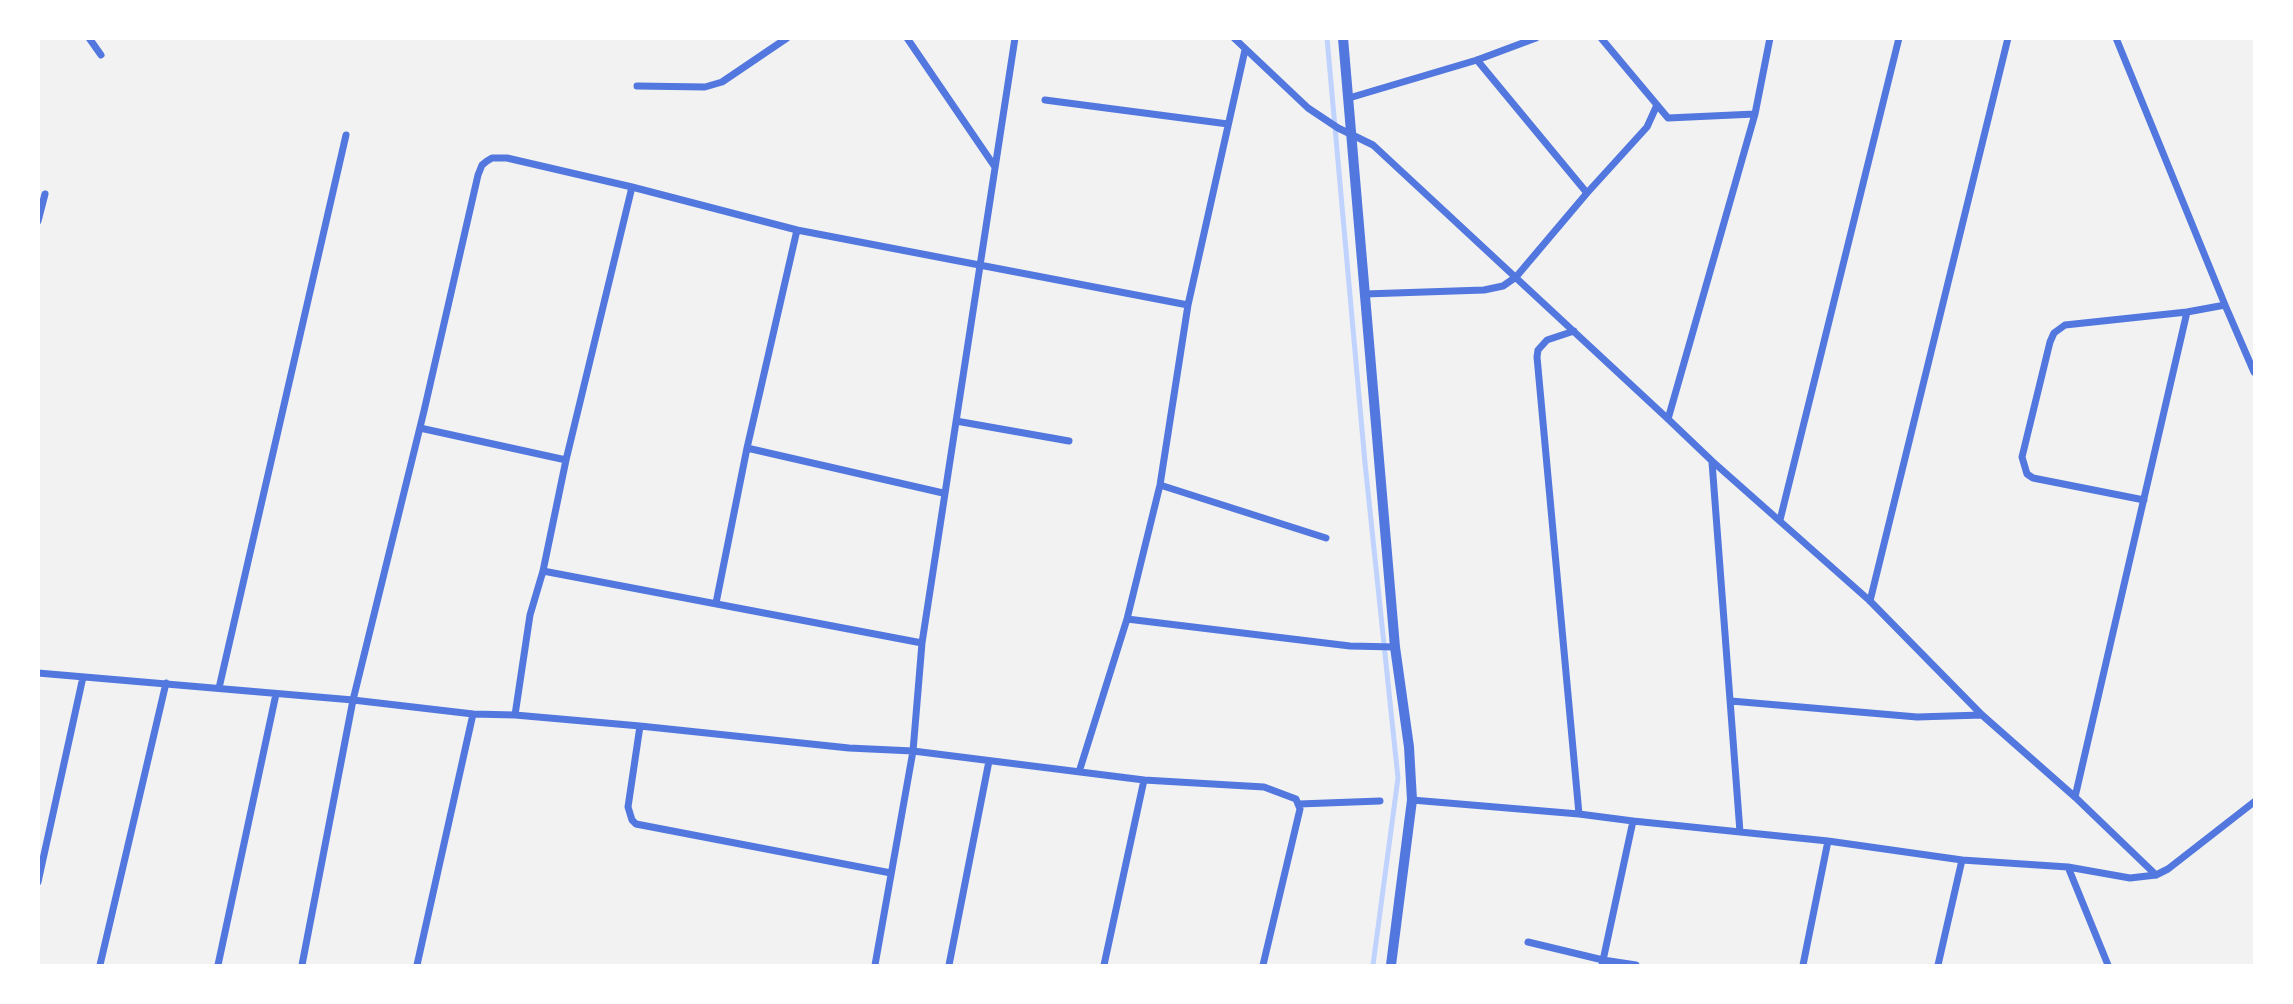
<!DOCTYPE html>
<html>
<head>
<meta charset="utf-8">
<style>
  body { margin:0 }
  #map { position:relative; width:2293px; height:1004px; overflow:hidden; background:#f2f2f2; font-family:"Public Sans",sans-serif }
  canvas { display:block }
  .frame { position:absolute; inset:0; border:40px solid #fff; pointer-events:none }
</style>
</head>
<body>
<div id="map">
<canvas width="2293" height="1004"></canvas>
<div class="frame"></div>
</div>
<script>
const ctx = document.querySelector('canvas').getContext('2d');
ctx.lineJoin = 'round';
function poly(rows) {
  const path = new Path2D();
  for (const r of rows) {
    path.moveTo(r[0], r[1]);
    for (let i = 2; i < r.length; i += 2) path.lineTo(r[i], r[i + 1]);
  }
  return path;
}
function strokePath(path, color, width, dash) {
  ctx.strokeStyle = color;
  ctx.lineWidth = width;
  ctx.lineCap = dash ? 'butt' : 'round';
  ctx.setLineDash(dash || []);
  ctx.stroke(path);
}
const stream = poly([
  [1327,38,1365,463,1398,778,1373,965]
]);
const minor = poly([
  [89,38,101,55],
  [907,38,995,167],
  [1234,38,1308,108,1338,128,1373,145,1668,419,1712,461,1870,601,1982,715,2075,797,2156,875],
  [1601,38,1668,118,1755,114],
  [2116,38,2225,305,2254,372],
  [1477,60,1587,193],
  [637,86,705,87,722,82,787,38],
  [1349,98,1477,60,1536,38],
  [1045,100,1228,124],
  [38,221,45,194],
  [1365,294,1484,290,1503,286,1516,277,1587,193,1647,127,1657,105],
  [1574,331,1547,340,1538,350,1537,357,1579,814],
  [1668,419,1755,114,1770,38],
  [956,421,1069,441],
  [420,428,566,460],
  [747,448,943,493],
  [1712,462,1740,832],
  [1160,485,1326,538],
  [2144,500,2033,478,2027,474,2022,457,2050,342,2054,333,2065,325,2187,312,2225,305],
  [1780,520,1899,38],
  [543,571,922,643],
  [1870,601,2008,38],
  [716,603,747,448,797,230],
  [1127,619,1350,646,1395,647],
  [38,673,353,700,473,714,515,715,640,726,849,748,913,751,1144,780,1264,787,1296,799,1300,809,1263,965],
  [219,688,346,135],
  [1731,701,1917,717,1982,715],
  [515,715,530,615,543,571,566,460,632,187],
  [640,726,628,807,632,820,636,824,891,873],
  [1079,772,1127,619,1160,485,1188,305,1245,50],
  [2075,797,2187,312],
  [1412,800,1579,814,1633,821,1828,841,1962,860,2068,867,2130,878,2156,875,2168,869,2254,802],
  [1299,804,1380,801],
  [2068,867,2108,965],
  [38,882,83,677],
  [1528,942,1603,960,1636,965],
  [100,965,166,683],
  [218,965,276,694],
  [302,965,353,700,424,411,478,175,482,165,487,161,492,158,507,158,632,187,797,230,1188,305],
  [417,965,473,714],
  [875,965,913,751,922,643,1015,38],
  [949,965,989,761],
  [1104,965,1144,780],
  [1602,965,1633,821],
  [1803,965,1828,841],
  [1938,965,1962,860]
]);
const tertiary = poly([
  [1343,38,1395,647,1409,747,1412,800,1391,965]
]);
strokePath(stream, '#bfd3fe', 5);
strokePath(minor, '#5277de', 7);
strokePath(tertiary, '#5277de', 10);
</script>
</body>
</html>
